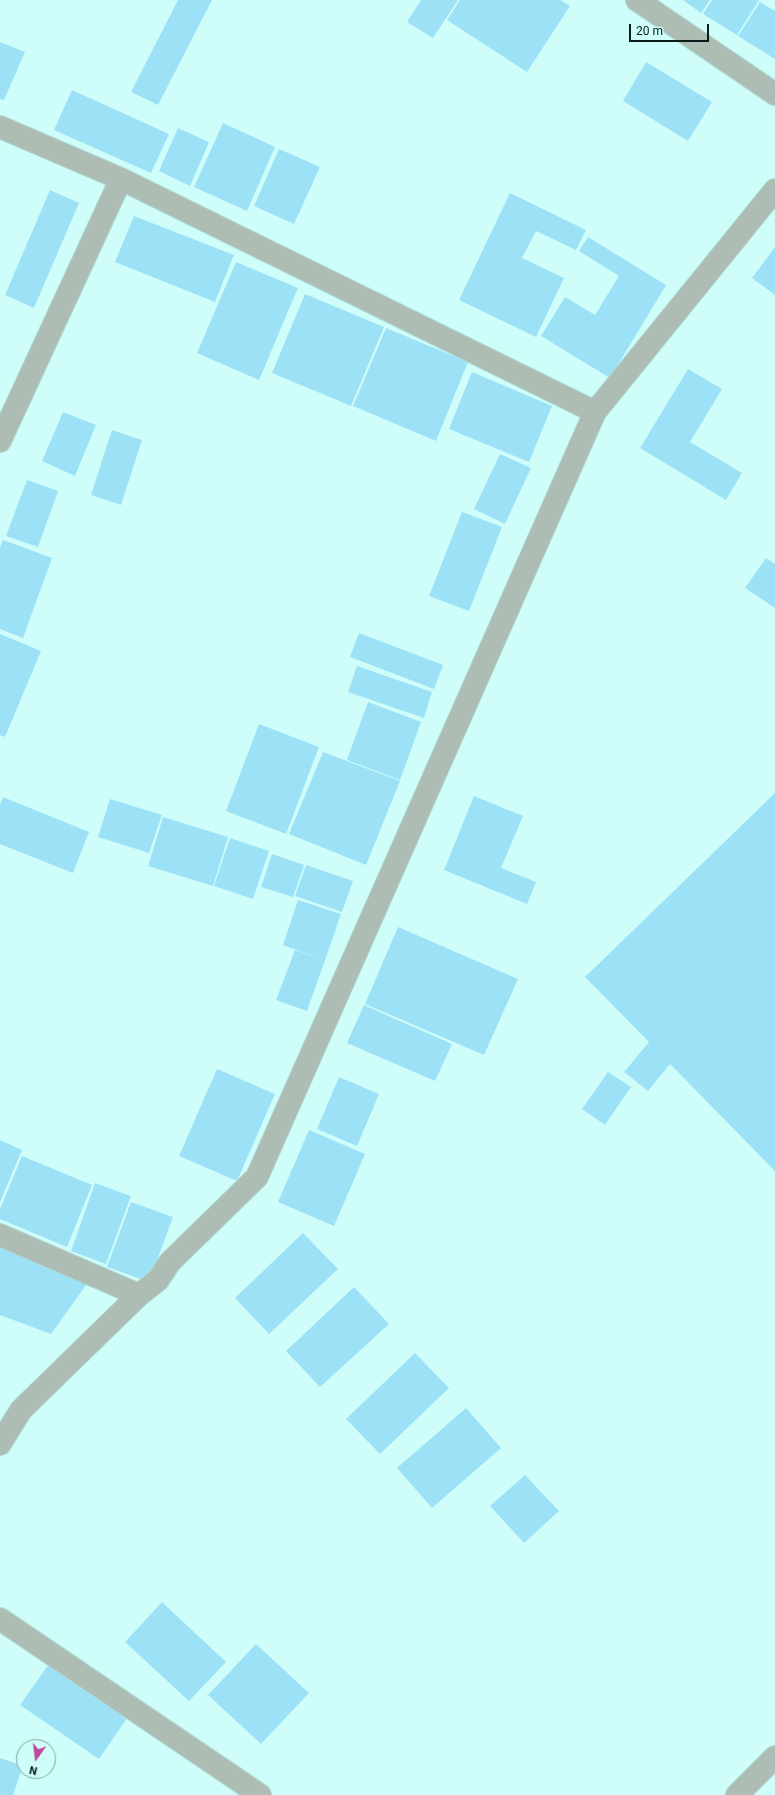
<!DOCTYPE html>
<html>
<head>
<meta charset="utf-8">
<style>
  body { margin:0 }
  #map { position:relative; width:775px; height:1795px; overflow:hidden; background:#cffefa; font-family:Roboto,sans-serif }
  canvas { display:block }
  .north { position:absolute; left:16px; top:1739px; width:40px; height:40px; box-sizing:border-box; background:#cffefa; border:1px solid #80a4a0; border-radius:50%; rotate:194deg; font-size:11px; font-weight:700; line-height:16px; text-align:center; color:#091c1a }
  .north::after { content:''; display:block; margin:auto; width:14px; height:18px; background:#c1479b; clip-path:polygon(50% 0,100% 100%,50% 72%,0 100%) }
  .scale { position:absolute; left:629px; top:24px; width:80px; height:18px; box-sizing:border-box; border:2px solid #091c1a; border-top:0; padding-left:5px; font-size:12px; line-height:14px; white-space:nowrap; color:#091c1a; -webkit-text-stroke:3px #cffefa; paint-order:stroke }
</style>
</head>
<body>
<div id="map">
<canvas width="775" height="1795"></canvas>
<div class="north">N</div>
<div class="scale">20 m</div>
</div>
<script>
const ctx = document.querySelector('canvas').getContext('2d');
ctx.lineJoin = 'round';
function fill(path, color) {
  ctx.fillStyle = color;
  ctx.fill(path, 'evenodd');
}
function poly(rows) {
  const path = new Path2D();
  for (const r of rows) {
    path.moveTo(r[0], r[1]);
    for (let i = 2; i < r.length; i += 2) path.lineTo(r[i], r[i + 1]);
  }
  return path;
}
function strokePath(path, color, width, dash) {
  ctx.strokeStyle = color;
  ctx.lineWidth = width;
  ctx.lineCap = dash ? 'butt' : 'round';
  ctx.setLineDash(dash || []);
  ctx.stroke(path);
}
const building = poly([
  [178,0,212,0,158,105,131,92],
  [421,0,458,0,433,38,407,22],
  [460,0,560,0,570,6,527,72,447,20],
  [683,0,710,0,701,13],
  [712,0,759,0,737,35,703,14],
  [760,2,775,11,775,59,738,36],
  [0,42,25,52,4,100,0,99],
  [646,62,712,102,688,141,623,101],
  [72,90,169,134,151,173,54,130],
  [223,123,275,147,247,211,194,187],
  [178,128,209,142,190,186,159,171],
  [279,149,320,167,294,224,254,206],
  [50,190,79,203,34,308,5,295],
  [510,193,586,230,576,250,536,231,522,258,564,278,536,337,459,300],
  [134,216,234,255,215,302,115,262],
  [588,237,666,285,610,378,541,336,565,297,595,315,619,276,579,251],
  [775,247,775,295,752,278],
  [236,262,298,288,259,380,197,353],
  [305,294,384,327,351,406,272,373],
  [386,328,468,362,436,441,353,406],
  [688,369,722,389,690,442,742,473,726,500,640,448],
  [472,372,552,406,529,462,449,429],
  [63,412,96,425,75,476,42,461],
  [112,430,142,440,121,505,91,495],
  [500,454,531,468,505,524,474,509],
  [27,480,58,491,38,547,6,536],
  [462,512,502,527,469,611,429,596],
  [3,540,52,558,23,638,0,629,0,548],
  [766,558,775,564,775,608,745,588],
  [359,633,443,665,434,689,350,657],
  [0,634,41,651,5,737,0,735],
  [357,666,432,692,424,718,348,692],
  [368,702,421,722,400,780,347,760],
  [259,724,319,747,286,834,226,811],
  [323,752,400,781,366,865,289,834],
  [775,793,775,1171,670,1064,648,1091,624,1072,649,1042,585,977],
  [474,796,523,816,501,868,536,882,527,904,444,870],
  [3,797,89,832,73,873,0,844,0,805],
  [110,799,162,815,149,853,98,837],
  [163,817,228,837,213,886,148,866],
  [230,838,269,851,253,899,214,886],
  [272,854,304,865,293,897,261,887],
  [306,865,353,881,342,912,295,896],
  [298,900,341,914,325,960,283,945],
  [398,927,518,979,484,1055,365,1004],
  [295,950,325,960,307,1011,276,1000],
  [364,1005,452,1044,435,1081,347,1043],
  [217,1069,275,1094,237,1181,179,1156],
  [608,1072,631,1087,605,1125,582,1109],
  [339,1077,379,1094,357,1146,317,1129],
  [309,1130,365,1154,334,1226,278,1202],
  [0,1140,22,1150,0,1202],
  [22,1156,92,1185,67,1247,0,1219,0,1209],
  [95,1183,131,1196,106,1264,71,1251],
  [131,1202,173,1217,149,1282,107,1267],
  [303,1233,338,1269,269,1334,235,1298],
  [0,1244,89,1281,51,1334,0,1315],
  [354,1287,389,1324,320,1387,286,1351],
  [415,1353,449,1388,380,1454,346,1419],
  [466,1408,501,1448,432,1508,397,1468],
  [525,1475,559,1511,524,1543,490,1506],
  [162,1602,226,1662,189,1701,125,1642],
  [256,1644,309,1693,261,1744,208,1695],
  [54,1657,132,1711,99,1759,20,1705],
  [0,1758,23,1766,13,1795,0,1795]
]);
const street = poly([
  [637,0,775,94],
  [0,127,121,179,595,412],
  [0,441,121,179],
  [0,1235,139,1295],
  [0,1444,21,1410,139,1295,158,1280,170,1262,257,1177,595,412,775,190],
  [0,1619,260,1795],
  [737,1795,775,1757]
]);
fill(building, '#9de1f7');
strokePath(street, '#afdad6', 24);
strokePath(street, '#adbdb3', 22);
</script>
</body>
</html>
